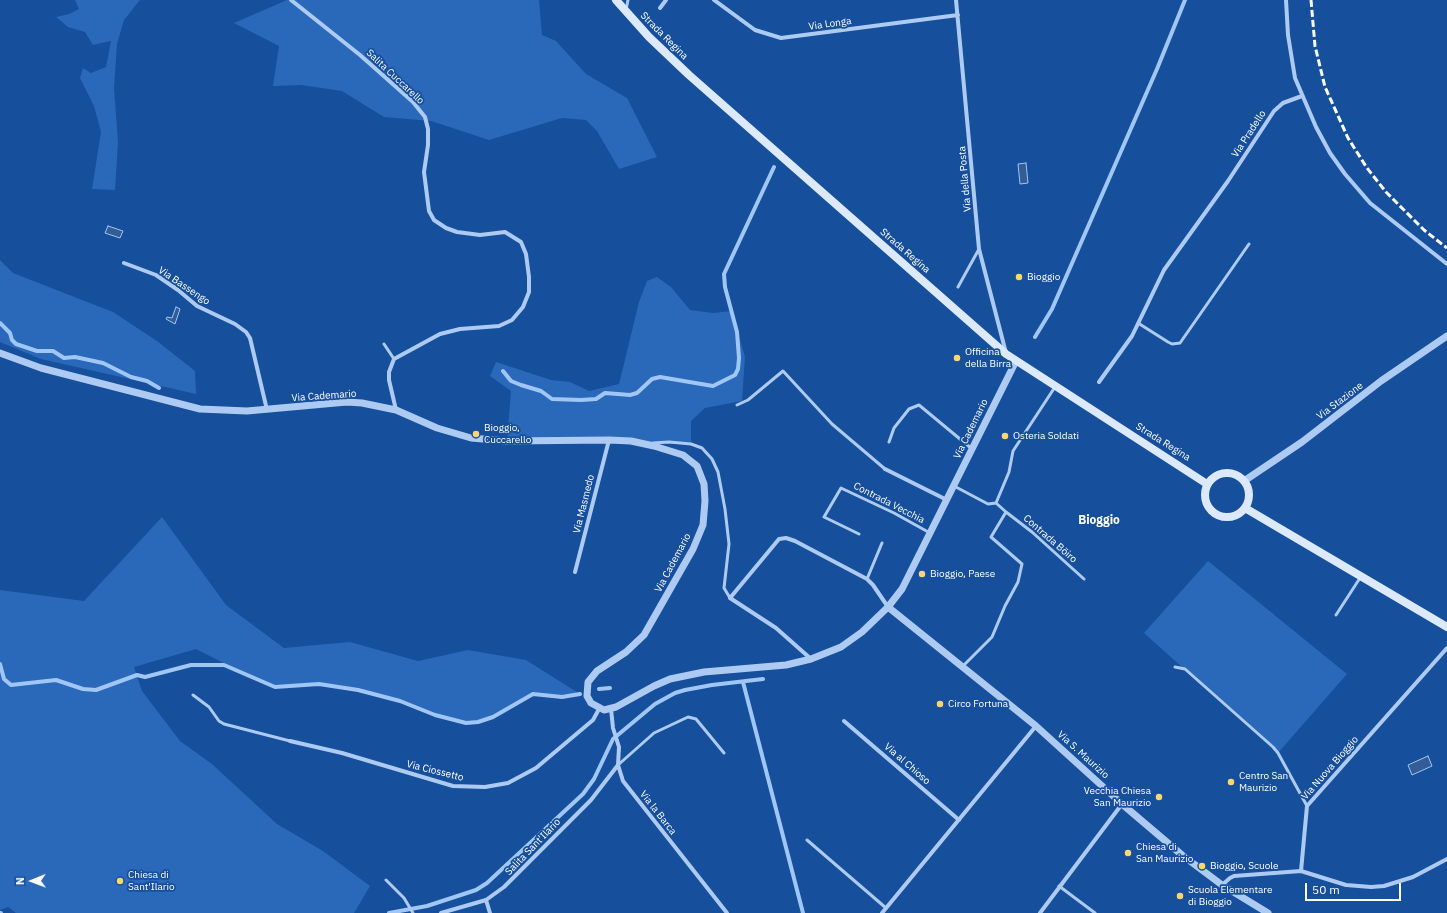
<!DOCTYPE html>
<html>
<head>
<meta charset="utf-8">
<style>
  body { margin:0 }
  #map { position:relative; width:1447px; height:913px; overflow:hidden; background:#164f9c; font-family:"IBM Plex Sans",sans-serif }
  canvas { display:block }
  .north { position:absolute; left:12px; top:861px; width:40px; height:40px; -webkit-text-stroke:3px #164f9c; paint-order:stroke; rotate:269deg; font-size:11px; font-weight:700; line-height:16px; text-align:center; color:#fff }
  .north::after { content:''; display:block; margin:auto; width:14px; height:18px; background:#fff; clip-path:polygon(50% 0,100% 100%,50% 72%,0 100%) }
  .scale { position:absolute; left:1305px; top:883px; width:96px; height:18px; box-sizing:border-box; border:2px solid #fff; border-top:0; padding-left:5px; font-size:12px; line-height:14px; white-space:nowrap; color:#fff; -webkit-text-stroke:3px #164f9c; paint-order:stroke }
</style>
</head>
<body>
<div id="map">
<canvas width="1447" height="913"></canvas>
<div class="north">N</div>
<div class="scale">50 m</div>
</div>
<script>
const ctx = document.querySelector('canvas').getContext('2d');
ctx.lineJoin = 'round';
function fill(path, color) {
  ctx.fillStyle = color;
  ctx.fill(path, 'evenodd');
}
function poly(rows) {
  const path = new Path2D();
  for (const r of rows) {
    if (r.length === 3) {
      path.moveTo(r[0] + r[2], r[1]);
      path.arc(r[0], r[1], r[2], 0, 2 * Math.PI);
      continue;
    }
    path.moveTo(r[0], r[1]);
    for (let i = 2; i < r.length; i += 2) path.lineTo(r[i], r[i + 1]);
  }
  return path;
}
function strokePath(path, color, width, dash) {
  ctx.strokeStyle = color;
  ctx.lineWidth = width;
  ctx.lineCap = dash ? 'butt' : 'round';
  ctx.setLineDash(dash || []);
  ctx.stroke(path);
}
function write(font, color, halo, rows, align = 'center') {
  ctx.font = font + ' "IBM Plex Sans",sans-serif';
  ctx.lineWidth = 3.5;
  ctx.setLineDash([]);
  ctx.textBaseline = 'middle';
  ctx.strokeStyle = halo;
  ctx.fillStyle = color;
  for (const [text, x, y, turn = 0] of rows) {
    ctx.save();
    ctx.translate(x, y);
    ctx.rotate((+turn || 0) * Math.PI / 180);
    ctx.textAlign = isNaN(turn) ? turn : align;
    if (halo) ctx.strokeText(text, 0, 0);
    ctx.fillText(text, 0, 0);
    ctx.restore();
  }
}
const green = poly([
  [75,0,140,0,124,20,117,44,114,88,118,142,115,190,92,189,101,132,94,106,80,78,83,68,91,73,106,67,111,41,93,45,85,32,68,27,56,17,69,14,79,9],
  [287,0,539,0,542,35,556,41,586,74,627,98,657,157,619,169,597,131,586,120,562,118,489,140,431,121,384,117,342,91,301,85,273,86,279,46,234,23],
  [0,260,13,273,113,312,157,341,195,371,196,394,41,359,0,342],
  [657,277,671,287,690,310,713,313,732,311,745,357,742,401,705,408,691,421,691,444,669,442,645,444,507,441,511,391,490,376,496,362,551,380,570,382,589,391,619,384,639,302,647,281],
  [162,517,226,605,284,648,350,642,418,661,468,650,526,660,580,694,562,697,533,694,493,717,478,722,466,723,435,715,400,701,358,690,319,684,275,687,257,680,196,649,134,667,142,691,180,741,212,764,277,824,323,851,370,886,354,913,16,913,8,907,0,910,0,590,84,601],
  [1208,561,1347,674,1278,753,1144,633]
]);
const water = poly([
  [1026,163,1028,183,1020,184,1018,164,1026,163],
  [108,226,123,231,120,238,105,233,108,226],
  [176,307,180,309,175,324,166,319,167,317,172,318,176,307],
  [1428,756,1432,766,1412,775,1408,765,1428,756]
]);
const stream = poly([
  [0,323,10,333,12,340,16,344,37,351,53,351,64,358,75,357,103,363,131,377,147,381,159,388],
  [1035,337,1052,309,1157,69,1185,0],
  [503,371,511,381,521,385,541,391,552,399,581,400,596,399,605,393,630,395,637,393,652,379,660,377,713,386,735,375,738,369,739,358,737,332,725,287,724,274,774,167],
  [0,664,4,679,11,685,56,680,83,689,96,690,137,675,145,677,191,665,224,665,275,687,319,684,358,690,400,701,435,715,466,723,478,722,493,717,533,694,562,697,580,694],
  [743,682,803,913],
  [599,689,610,688],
  [0,913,1,913],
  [389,913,427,906,476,890,487,883,583,794,594,779,613,739,655,704,675,693,685,690,712,685,763,679]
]);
const service = poly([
  [626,10,628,0],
  [958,287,979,249],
  [1138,323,1168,342,1172,344,1180,343,1249,244],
  [384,344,394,359],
  [737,405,748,400,783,371,832,424,885,469],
  [889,442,894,428,909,409,919,405,972,449],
  [653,443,669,442,691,444,702,448,712,459,718,472,725,509,729,544,724,588,730,598],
  [954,486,988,504,996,503],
  [1006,512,1032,532,1084,579],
  [859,534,824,517,841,488,894,513,930,533],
  [867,579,882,543],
  [1336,615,1360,578],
  [963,666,992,637,1005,606,1018,582,1022,564,991,537,1006,512,996,503,1009,472,1013,451,1055,387],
  [1175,667,1185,669,1273,747,1278,753,1307,806],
  [193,695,209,707,219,721,224,724,290,741],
  [618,765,654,733,688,717,696,719,724,753],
  [807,840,886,908],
  [386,880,404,898,413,913],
  [1059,886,1095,913]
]);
const minor = poly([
  [291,0,360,55,413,102,425,117,428,129,428,145,424,172,429,211,434,220,446,228,457,232,480,235,505,232,521,242,526,254,529,277,529,292,523,307,512,320,499,326,460,329,440,334,394,359,389,372,389,380,396,410],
  [714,0,755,30,781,38,958,15],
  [956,0,979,249,1006,353],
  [1286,0,1288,35,1295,78,1316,127,1330,153,1345,174,1370,203,1447,264],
  [660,8,666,0],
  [124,263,156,275,178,290,197,306,235,324,246,332,250,338,267,410],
  [1099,382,1132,336,1164,270,1228,181,1274,111,1283,103,1302,96],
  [885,469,947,500],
  [575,572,609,440],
  [1447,648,1307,806,1301,871,1346,885,1371,887,1384,886,1413,877,1447,859],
  [811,659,776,628,730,598,779,539,786,538,795,541,867,579,873,585,888,607],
  [611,709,613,728,619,747,618,765,623,781,727,913],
  [844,721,959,820],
  [290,741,342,753,453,786,485,787,508,783,536,768,593,720,599,709],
  [1222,885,1230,878,1234,876,1301,871],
  [486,900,490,913],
  [441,913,486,900,504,887,591,800,618,765],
  [882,913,1036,726],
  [1040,913,1122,804]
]);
const tertiary = poly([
  [0,353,41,368,200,409,247,411,347,402,362,403,396,410,437,428,471,438,507,441,609,440,631,441,654,446,683,455,697,466,704,484,705,501,703,525,693,549,644,635,626,652,597,671,588,682,587,696,591,703,604,710,616,707,654,686,670,679,704,672,786,665,811,659,841,647,862,632,888,607,902,589,1016,361],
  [1244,481,1302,442,1381,381,1447,336],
  [888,607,1036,726,1122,804,1182,855,1222,885,1268,913]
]);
const secondary = poly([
  [616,0,649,37,689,75,1006,354,1207,484],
  [1227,495,22],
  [1245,508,1447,627]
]);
const rail = poly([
  [1311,0,1315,46,1325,87,1348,138,1367,168,1386,192,1424,230,1447,248]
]);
const markers = [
  [1019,277,4,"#ffd76e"],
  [957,358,4,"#ffd76e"],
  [476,434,4,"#ffd76e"],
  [1005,436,4,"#ffd76e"],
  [922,574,4,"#ffd76e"],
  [940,704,4,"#ffd76e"],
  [1231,782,4,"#ffd76e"],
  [1159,797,4,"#ffd76e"],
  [1128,853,4,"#ffd76e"],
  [1202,866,4,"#ffd76e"],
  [120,881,4,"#ffd76e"],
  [1180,896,4,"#ffd76e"]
];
const streetNames = [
  ["Via Longa",830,24,-8],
  ["Strada Regina",664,36,45],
  ["Salita Cuccarello",395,77,43],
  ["Via Pradello",1249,134,-57],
  ["Via della Posta",965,179,-95],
  ["Strada Regina",905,251,41],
  ["Via Bassengo",184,286,34],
  ["Via Cademario",324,396,-4],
  ["Via Stazione",1340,401,-37],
  ["Via Cademario",971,429,-64],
  ["Strada Regina",1163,442,32],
  ["Contrada Vecchia",889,503,27],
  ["Via Masmedo",584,504,-76],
  ["Contrada Böiro",1050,539,41],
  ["Via Cademario",673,563,-62],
  ["Via S. Maurizio",1083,755,42],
  ["Via al Chioso",907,764,41],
  ["Via Nuova Bioggio",1330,768,-49],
  ["Via Ciossetto",435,771,14],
  ["Via la Barca",658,813,52],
  ["Salita Sant'Ilario",533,847,-46]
];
const poiNames = [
  ["Bioggio",1027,277],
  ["Officina",965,352],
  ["della Birra",965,364],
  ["Bioggio,",484,428],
  ["Cuccarello",484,440],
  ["Osteria Soldati",1013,436],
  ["Bioggio, Paese",930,574],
  ["Circo Fortuna",948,704],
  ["Centro San",1239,776],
  ["Maurizio",1239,788],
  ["Vecchia Chiesa",1151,791,"right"],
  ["San Maurizio",1151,803,"right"],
  ["Chiesa di",1136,847],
  ["San Maurizio",1136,859],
  ["Bioggio, Scuole",1210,866],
  ["Chiesa di",128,875],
  ["Sant'Ilario",128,887],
  ["Scuola Elementare",1188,890],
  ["di Bioggio",1188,902]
];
const quarterNames = [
  ["Bioggio",1099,521]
];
fill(green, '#2a68b9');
fill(water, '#345c95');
strokePath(water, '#9fc6f5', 1);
strokePath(stream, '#9fc6f5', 4);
strokePath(service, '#adcbf2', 3);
strokePath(minor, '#adcbf2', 4);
strokePath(tertiary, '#adcbf2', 7);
strokePath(secondary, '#dce9fc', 8);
strokePath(rail, '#fff', 3, [7, 3]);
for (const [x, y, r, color] of markers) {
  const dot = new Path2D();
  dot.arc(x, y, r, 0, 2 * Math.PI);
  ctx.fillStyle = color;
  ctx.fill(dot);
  strokePath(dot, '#164f9c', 1.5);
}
write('10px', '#fff', '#164f9c', streetNames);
write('10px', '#fff', '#164f9c', poiNames, 'left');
write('bold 12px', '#fff', '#164f9c', quarterNames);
</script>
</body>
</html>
